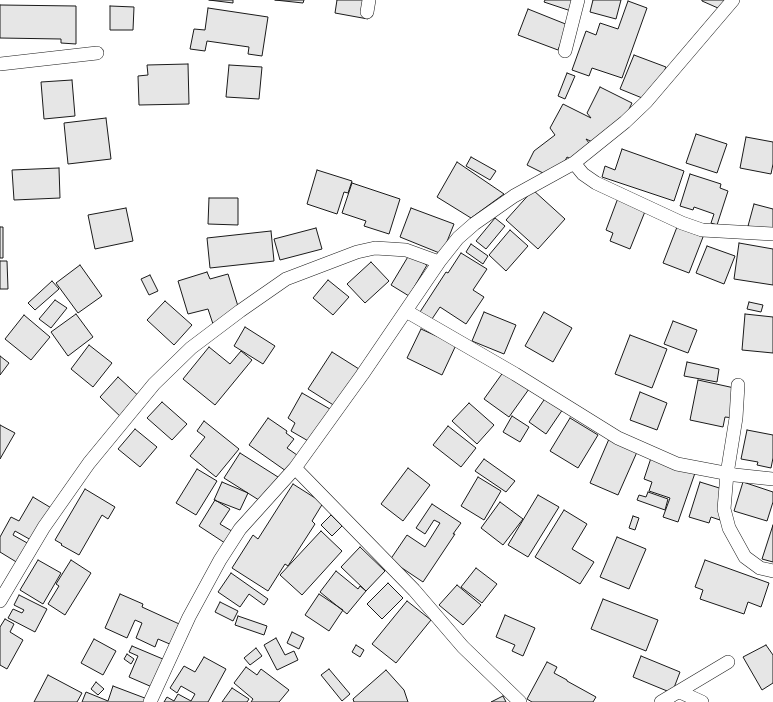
<!DOCTYPE html>
<html>
<head>
<meta charset="utf-8">
<style>
  body { margin:0 }
  canvas { display:block; background:#fff }
</style>
</head>
<body>
<canvas width="773" height="702"></canvas>
<script>
const ctx = document.querySelector('canvas').getContext('2d');
ctx.lineJoin = 'round';
function fill(path, color) {
  ctx.fillStyle = color;
  ctx.fill(path, 'evenodd');
}
function poly(rows) {
  const path = new Path2D();
  for (const r of rows) {
    path.moveTo(r[0], r[1]);
    for (let i = 2; i < r.length; i += 2) path.lineTo(r[i], r[i + 1]);
  }
  return path;
}
function strokePath(path, color, width, dash) {
  ctx.strokeStyle = color;
  ctx.lineWidth = width;
  ctx.lineCap = dash ? 'butt' : 'round';
  ctx.setLineDash(dash || []);
  ctx.stroke(path);
}
const building = poly([
  [209,0,233,0,233,3,209,0],
  [275,0,304,0,303,3,275,0],
  [337,0,371,0,368,19,335,13,337,0],
  [545,0,575,0,571,11,544,2,545,0],
  [593,0,621,0,616,19,590,12,593,0],
  [702,0,732,0,727,12,702,1,702,0],
  [628,1,647,8,622,78,592,68,589,76,572,70,586,31,596,35,600,23,618,29,628,1],
  [0,5,76,6,76,44,61,43,61,39,0,38,0,5],
  [110,6,134,7,133,30,110,30,110,6],
  [208,8,268,17,262,56,248,54,249,47,207,41,205,51,190,49,194,29,205,30,208,8],
  [528,9,568,25,558,50,518,35,528,9],
  [634,55,666,67,652,102,620,89,634,55],
  [188,64,189,104,139,105,138,76,148,75,147,65,188,64],
  [229,65,262,67,259,99,226,97,229,65],
  [567,73,575,76,565,99,558,96,567,73],
  [72,80,75,116,44,119,41,82,72,80],
  [600,87,632,103,618,132,599,145,586,139,592,147,575,161,567,157,563,165,549,176,527,165,534,151,555,135,550,128,563,104,591,118,587,113,600,87],
  [106,118,111,159,68,164,64,123,106,118],
  [696,134,727,144,717,173,686,163,696,134],
  [746,137,773,142,773,164,771,174,740,168,746,137],
  [622,149,684,171,674,201,602,177,605,166,615,170,622,149],
  [471,157,496,171,490,180,466,166,471,157],
  [457,162,504,194,471,218,437,197,457,162],
  [59,168,60,198,14,200,12,170,59,168],
  [317,170,352,181,348,193,344,192,337,214,307,204,317,170],
  [690,174,721,184,720,188,728,191,717,225,711,223,714,214,694,207,693,210,680,206,690,174],
  [352,183,400,199,389,234,364,226,366,221,342,213,352,183],
  [533,190,565,219,538,249,506,220,533,190],
  [209,198,238,198,238,225,208,224,209,198],
  [618,198,646,209,630,249,610,241,613,233,606,230,618,198],
  [754,204,773,209,773,232,748,226,754,204],
  [126,208,133,241,95,249,88,215,126,208],
  [411,208,454,224,442,254,400,237,411,208],
  [495,218,505,226,486,249,476,241,495,218],
  [0,227,3,227,3,258,0,258,0,227],
  [677,227,703,237,689,273,663,263,677,227],
  [316,228,322,249,280,260,274,239,316,228],
  [510,230,528,246,506,271,489,255,510,230],
  [271,231,274,261,210,268,207,238,271,231],
  [739,243,773,249,773,285,734,279,739,243],
  [471,244,488,256,483,264,466,252,471,244],
  [707,246,735,256,724,284,696,273,707,246],
  [461,253,487,269,473,290,484,297,466,324,440,307,432,319,420,312,446,272,448,273,461,253],
  [409,255,427,265,409,296,391,285,409,255],
  [0,261,7,261,8,289,0,289,0,261],
  [371,262,389,281,365,303,347,284,371,262],
  [80,265,102,296,78,313,56,283,80,265],
  [207,272,210,279,228,274,241,316,213,324,208,309,188,314,178,281,207,272],
  [150,275,158,291,149,295,141,279,150,275],
  [328,280,349,297,333,315,313,298,328,280],
  [52,281,59,289,35,310,28,303,52,281],
  [55,300,67,308,51,328,39,319,55,300],
  [165,301,192,325,174,345,147,320,165,301],
  [749,302,763,305,761,312,747,309,749,302],
  [484,312,516,325,504,354,472,341,484,312],
  [544,312,572,328,553,362,525,346,544,312],
  [76,314,93,337,68,356,51,332,76,314],
  [745,314,773,317,773,353,742,350,745,314],
  [24,315,50,337,31,360,5,339,24,315],
  [673,321,697,330,688,353,664,344,673,321],
  [245,327,275,346,263,364,234,346,245,327],
  [421,329,456,345,442,375,407,358,421,329],
  [630,335,667,349,652,388,615,374,630,335],
  [89,345,112,363,93,387,71,369,89,345],
  [209,347,230,364,241,351,252,360,215,405,183,379,209,347],
  [332,352,359,369,335,406,308,389,332,352],
  [0,356,9,363,0,375,0,356],
  [687,362,719,369,717,382,684,376,687,362],
  [504,371,529,389,509,417,484,399,504,371],
  [118,377,143,400,124,420,100,397,118,377],
  [698,380,739,389,734,418,725,417,723,427,690,420,698,380],
  [640,392,667,403,657,430,630,420,640,392],
  [302,393,330,409,310,442,291,431,295,423,288,418,302,393],
  [546,397,563,409,546,434,529,422,546,397],
  [162,402,187,424,172,440,147,418,162,402],
  [469,403,494,425,477,444,452,421,469,403],
  [512,416,529,427,520,442,503,432,512,416],
  [268,418,287,431,286,433,294,439,287,448,297,455,286,471,249,445,268,418],
  [570,418,598,435,578,468,550,451,570,418],
  [204,421,239,449,216,477,190,456,205,437,197,431,204,421],
  [0,425,15,433,0,459,0,425],
  [448,426,476,448,461,467,433,445,448,426],
  [135,429,157,447,140,467,118,449,135,429],
  [747,430,773,435,773,458,771,468,757,465,758,462,741,459,747,430],
  [609,439,637,452,618,495,590,483,609,439],
  [240,453,278,477,262,502,224,478,240,453],
  [651,458,695,473,678,522,663,517,670,498,649,491,652,482,644,479,651,458],
  [484,459,515,481,506,492,475,471,484,459],
  [408,468,430,485,403,521,381,504,408,468],
  [197,469,217,481,196,515,176,503,197,469],
  [478,477,501,491,484,520,461,506,478,477],
  [222,482,248,493,240,510,214,500,222,482],
  [700,482,729,491,720,520,711,517,709,523,689,517,700,482],
  [743,482,773,492,773,502,767,521,734,511,743,482],
  [293,484,323,503,312,521,315,524,288,566,285,564,268,591,232,568,253,535,258,539,293,484],
  [85,489,115,507,108,519,102,515,79,555,61,545,62,544,55,540,85,489],
  [648,492,668,499,665,510,637,500,639,495,646,497,648,492],
  [538,495,559,507,528,557,508,545,538,495],
  [33,497,58,512,40,545,15,531,13,535,29,544,18,563,0,552,0,537,11,517,19,521,33,497],
  [215,500,230,509,220,524,235,533,228,545,199,526,215,500],
  [500,502,523,519,503,545,481,528,500,502],
  [432,504,461,523,453,534,455,534,423,582,390,560,407,535,425,547,440,523,434,520,425,534,416,528,432,504],
  [564,510,587,524,572,549,594,562,580,584,535,557,564,510],
  [331,515,342,526,332,536,321,525,331,515],
  [633,516,639,518,635,530,629,528,633,516],
  [773,525,773,562,762,559,773,525],
  [321,531,342,551,302,595,280,575,321,531],
  [617,537,646,549,629,589,600,577,617,537],
  [360,547,385,571,366,591,341,567,360,547],
  [38,560,61,573,43,604,20,590,38,560],
  [71,560,91,573,65,615,48,604,59,586,56,584,71,560],
  [705,560,769,583,761,607,748,602,744,614,700,599,703,590,695,587,705,560],
  [476,568,497,584,482,603,461,587,476,568],
  [336,571,358,589,360,586,366,591,347,614,320,592,336,571],
  [231,573,268,599,264,605,249,594,240,607,218,592,231,573],
  [388,583,403,598,382,619,367,604,388,583],
  [457,585,481,605,463,625,439,605,457,585],
  [120,594,143,604,142,607,188,628,179,648,158,639,155,647,136,638,142,623,135,620,127,638,105,628,120,594],
  [319,594,343,610,329,631,305,615,319,594],
  [19,595,47,609,35,632,8,618,13,609,22,613,24,610,14,605,19,595],
  [603,599,658,620,646,651,591,629,603,599],
  [407,601,431,620,396,663,372,644,407,601],
  [220,602,238,611,233,621,215,612,220,602],
  [505,615,535,628,523,656,512,651,515,645,496,637,505,615],
  [238,616,267,626,264,635,235,625,238,616],
  [5,619,14,624,10,632,23,640,7,669,0,665,0,627,5,619],
  [292,632,304,638,299,649,287,643,292,632],
  [276,638,285,655,294,651,298,660,277,670,264,645,276,638],
  [94,639,116,651,103,675,81,663,94,639],
  [356,645,364,650,360,657,352,652,356,645],
  [766,645,773,655,773,683,762,690,743,657,766,645],
  [132,646,170,662,159,690,129,677,138,656,129,652,132,646],
  [256,648,262,656,250,665,244,658,256,648],
  [127,654,134,659,131,664,124,659,127,654],
  [641,656,680,672,672,693,633,677,641,656],
  [204,657,226,669,208,702,164,702,167,697,174,701,178,694,191,701,195,694,181,686,177,693,170,688,184,666,195,672,204,657],
  [547,662,557,667,554,673,567,680,567,681,596,697,593,702,532,702,527,699,547,662],
  [246,667,257,675,261,669,289,690,279,702,251,702,253,699,234,683,246,667],
  [329,669,350,694,342,701,321,675,329,669],
  [386,670,404,690,408,702,354,702,353,699,386,670],
  [48,675,82,693,77,702,34,702,48,675],
  [96,682,104,689,98,695,91,689,96,682],
  [113,686,150,700,149,702,82,702,86,692,108,701,113,686],
  [232,688,249,699,247,702,222,702,232,688],
  [503,696,506,702,491,702,503,696]
]);
const street = poly([
  [367,12,369,0],
  [565,51,578,0],
  [0,64,97,53],
  [574,163,583,174,596,183,682,223,702,230,773,234],
  [406,311,515,374,618,438,677,464,735,475,773,479],
  [738,385,736,418,727,474,724,509,729,528,745,557,760,568,773,571],
  [0,601,44,527,89,463,154,384,191,348,240,311,286,279,357,252,375,248,391,249,406,250,439,262],
  [680,692,702,702],
  [150,702,189,617,220,560,240,529,295,468],
  [520,702,463,647,414,590,295,468,362,375,439,262,458,238,474,224,514,196,574,163,625,122,646,102,733,0],
  [661,702,728,662]
]);
fill(building, '#e6e6e6');
strokePath(building, '#1a1a1a', 1);
strokePath(street, '#1a1a1a', 14);
strokePath(street, '#fff', 13);
</script>
</body>
</html>
